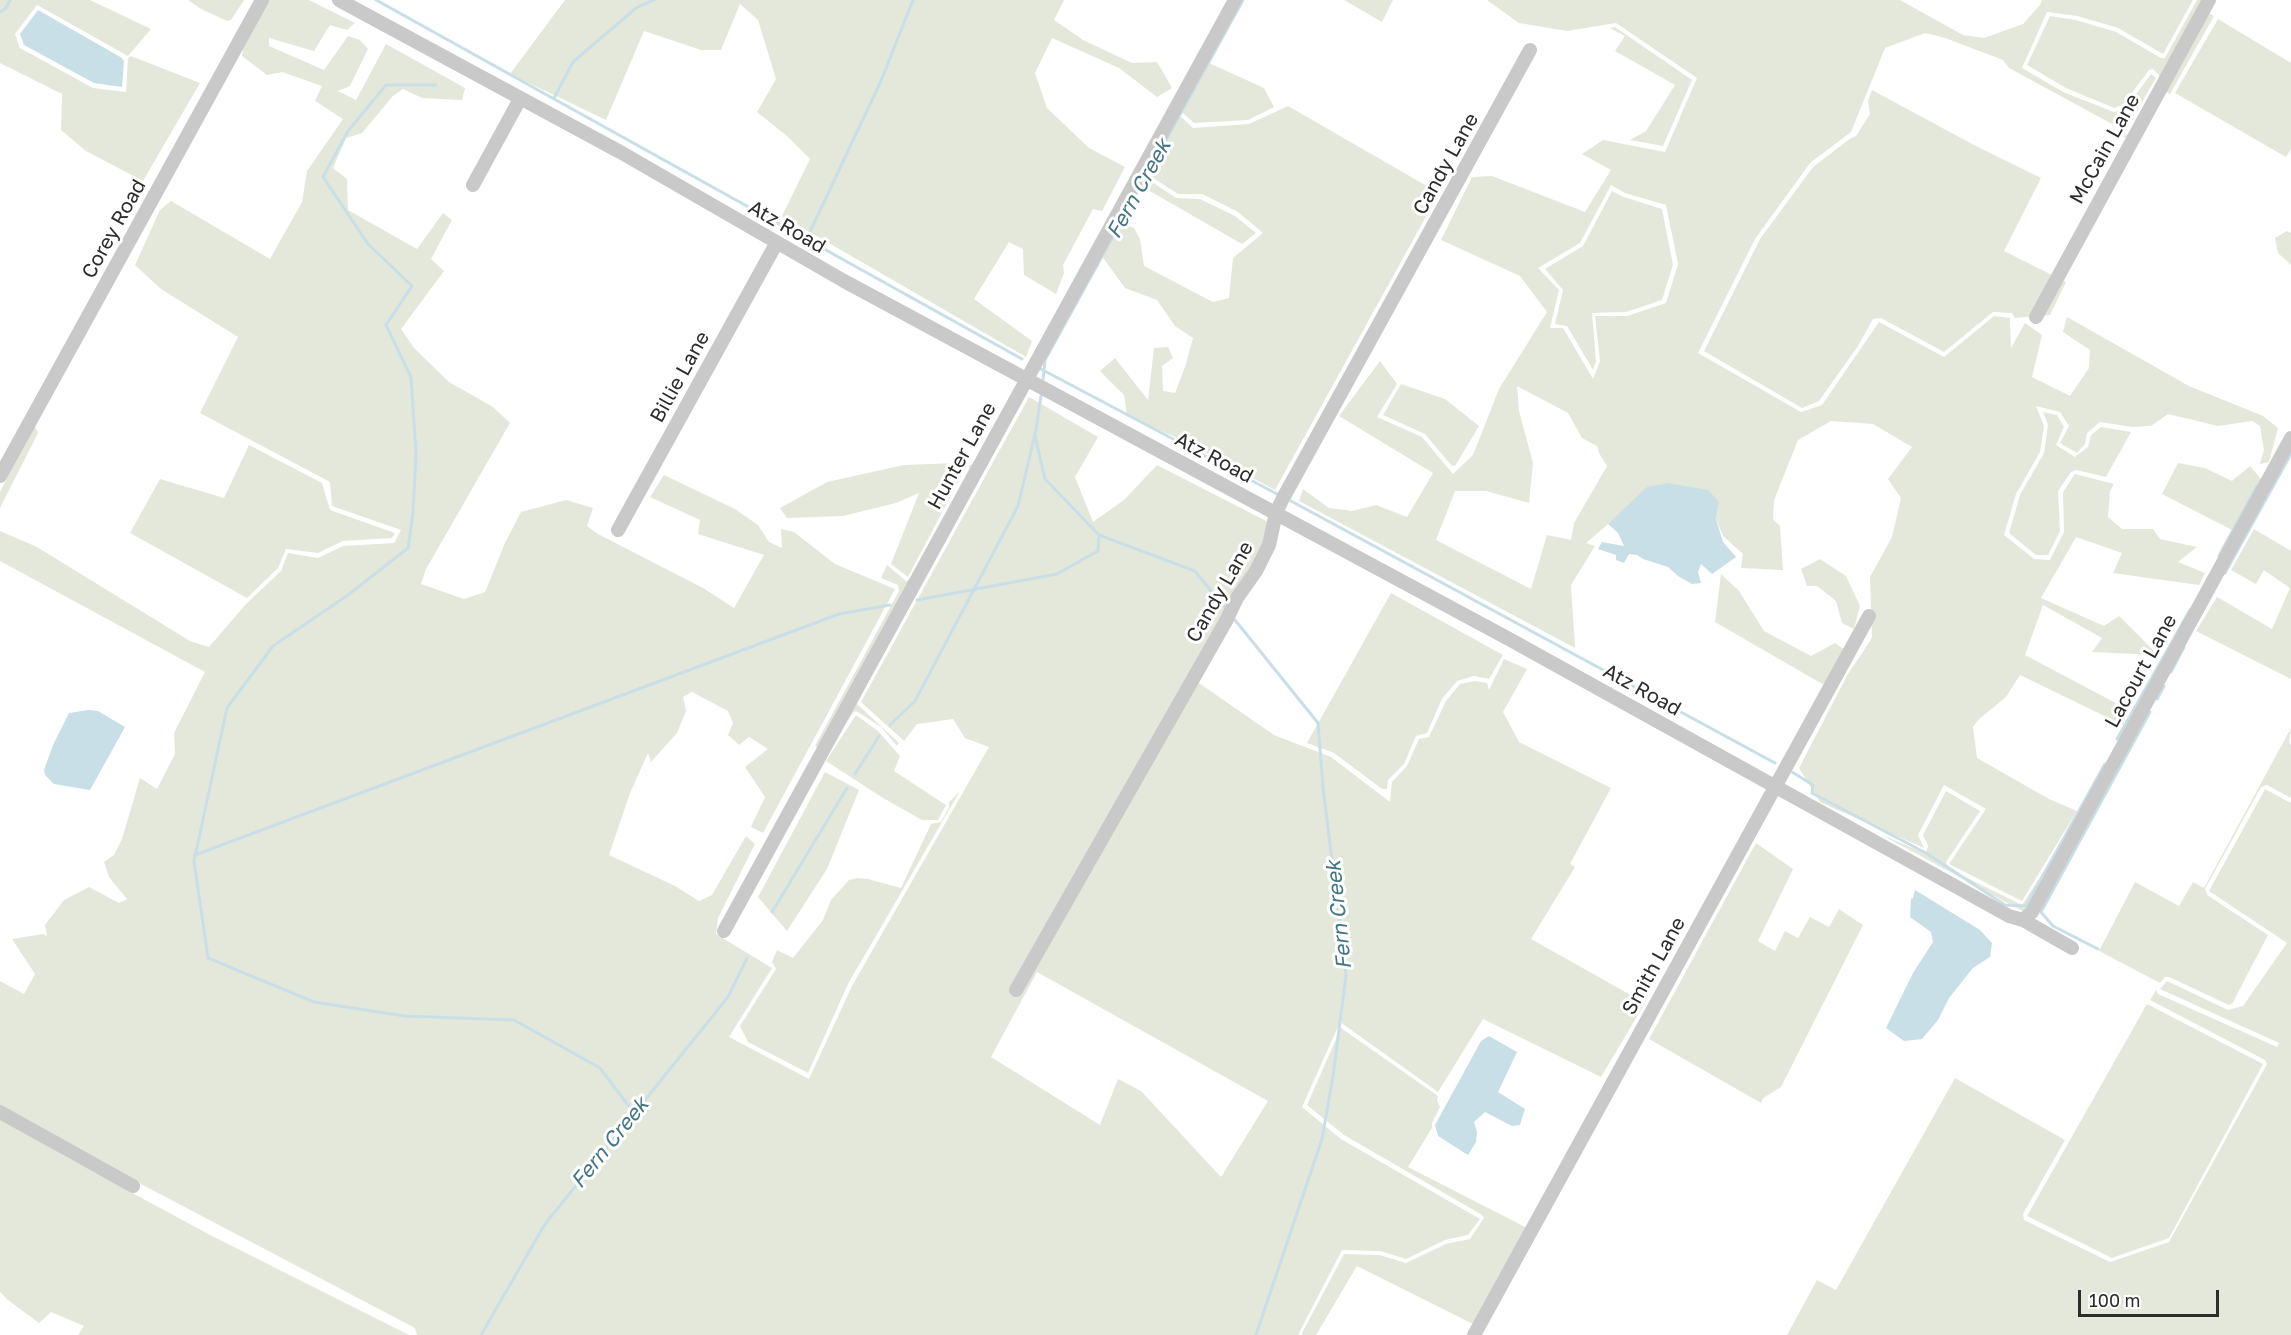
<!DOCTYPE html>
<html>
<head>
<meta charset="utf-8">
<style>
  body { margin:0 }
  #map { position:relative; width:2291px; height:1335px; overflow:hidden; background:#fff; font-family:"Golos Text",sans-serif }
  canvas { display:block }
  .scale { position:absolute; left:2078px; top:1290px; width:141px; height:27px; box-sizing:border-box; border:3px solid #2c2c2c; border-top:0; padding-left:8px; font-size:18px; line-height:21px; white-space:nowrap; color:#2c2c2c; -webkit-text-stroke:4px #fff; paint-order:stroke }
</style>
</head>
<body>
<div id="map">
<canvas width="2291" height="1335"></canvas>
<div class="scale">100 m</div>
</div>
<script>
const ctx = document.querySelector('canvas').getContext('2d');
ctx.lineJoin = 'round';
function fill(path, color) {
  ctx.fillStyle = color;
  ctx.fill(path, 'evenodd');
}
function poly(rows) {
  const path = new Path2D();
  for (const r of rows) {
    path.moveTo(r[0], r[1]);
    for (let i = 2; i < r.length; i += 2) path.lineTo(r[i], r[i + 1]);
  }
  return path;
}
function strokePath(path, color, width, dash) {
  ctx.strokeStyle = color;
  ctx.lineWidth = width;
  ctx.lineCap = dash ? 'butt' : 'round';
  ctx.setLineDash(dash || []);
  ctx.stroke(path);
}
function write(font, color, halo, rows, align = 'center') {
  ctx.font = font + ' "Golos Text",sans-serif';
  ctx.lineWidth = 6;
  ctx.setLineDash([]);
  ctx.textBaseline = 'middle';
  ctx.strokeStyle = halo;
  ctx.fillStyle = color;
  for (const [text, x, y, turn = 0] of rows) {
    ctx.save();
    ctx.translate(x, y);
    ctx.rotate((+turn || 0) * Math.PI / 180);
    ctx.textAlign = isNaN(turn) ? turn : align;
    if (halo) ctx.strokeText(text, 0, 0);
    ctx.fillText(text, 0, 0);
    ctx.restore();
  }
}
const green = poly([
  [0,0,90,0,151,29,128,56,37,5,15,34,20,48,93,88,126,92,128,58,131,56,200,83,143,181,86,151,61,130,62,94,0,63],
  [188,0,244,0,231,20,227,21,201,9],
  [269,0,309,0,355,23,347,30,330,25,314,51,269,38,269,46,324,70,348,36,360,40,368,49,350,86,338,91,356,100,386,44,465,88,462,100,422,98,403,89,393,96,362,133,346,138,333,168,347,179,348,210,417,249,443,213,452,220,431,259,444,271,401,329,414,348,449,382,493,407,510,423,426,569,421,584,464,599,485,592,505,543,521,512,566,500,593,508,587,526,598,534,703,588,734,608,764,555,698,534,700,520,650,497,664,475,735,509,758,525,769,542,782,548,781,529,794,532,835,564,895,589,763,833,751,827,765,797,745,767,768,749,749,737,739,745,728,735,733,723,728,711,692,692,683,697,686,711,677,733,651,762,648,753,630,793,609,855,675,886,699,901,712,895,746,836,755,844,718,918,716,934,772,968,729,1037,809,1079,852,986,989,747,965,738,953,719,917,724,904,741,861,702,1029,397,1098,437,1075,477,1093,522,1124,500,1157,465,1274,525,1193,679,1274,735,1331,757,1390,802,1392,782,1407,766,1419,739,1429,737,1446,701,1460,684,1475,681,1487,683,1489,690,1504,659,1527,669,1503,712,1519,742,1611,788,1570,864,1575,867,1531,939,1645,1003,1601,1077,1483,1019,1438,1092,1340,1022,1302,1107,1341,1139,1480,1219,1468,1235,1445,1240,1406,1259,1380,1251,1342,1250,1298,1335,417,1335,415,1328,0,1110,0,981,24,994,35,974,12,939,43,934,47,936,45,925,64,900,89,887,119,903,127,899,109,877,104,862,114,855,122,839,140,778,157,789,175,754,174,733,205,672,0,561,0,531,37,547,190,641,209,647,246,604,281,571,288,553,318,558,343,546,394,543,401,530,332,506,330,482,200,413,238,337,161,289,135,265,160,210,171,201,270,259,302,202,307,171,343,119,315,101,322,86,282,72,267,75,242,56,245,38],
  [1037,972,1268,1101,1221,1177,1141,1091,1118,1079,1100,1125,991,1057],
  [565,0,1064,0,1054,20,1083,40,1132,63,1157,62,1172,88,1157,97,1119,68,1052,38,1035,73,1047,108,1089,148,1125,167,1102,211,1093,209,1063,265,1064,273,1056,294,1024,275,1023,249,1009,242,974,299,1032,341,1026,357,782,216,810,159,787,136,757,112,776,79,758,20,740,4,721,50,701,50,644,31,606,120,510,74],
  [1344,0,1393,0,1382,22],
  [1487,0,1900,0,1963,35,1984,38,2023,24,2040,5,2042,0,2193,0,2163,54,2118,28,2077,16,2047,12,2022,68,2063,92,2114,112,2126,108,2151,74,2156,78,2125,131,2009,68,2003,60,1945,38,1925,33,1885,48,1851,132,1810,163,1755,239,1698,353,1801,412,1822,405,1879,322,1944,357,1994,316,2010,318,2011,348,2025,323,2042,335,2032,377,2070,396,2089,368,2090,350,2063,332,2067,317,2189,386,2263,416,2278,428,2269,462,2260,464,2264,450,2260,426,2252,421,2218,426,2168,414,2151,426,2132,427,2100,422,2087,433,2085,444,2077,453,2060,443,2069,426,2060,412,2036,406,2044,426,2040,452,2016,494,2004,535,2034,559,2050,560,2064,532,2063,492,2075,474,2114,484,2110,491,2108,517,2122,529,2153,529,2160,539,2197,547,2178,562,2205,573,2199,585,2113,573,2122,553,2076,537,2041,598,2104,626,2119,616,2158,655,2092,652,2102,638,2043,605,2025,655,2129,710,2123,725,2020,675,2006,697,1978,720,1973,727,1977,758,2049,799,2077,811,2022,901,1949,864,1986,809,1944,785,1918,835,1924,848,1820,802,1799,768,1848,674,1872,638,1870,577,1892,537,1901,498,1888,479,1912,447,1873,424,1831,421,1798,440,1774,500,1773,519,1780,526,1783,570,1741,568,1743,554,1723,536,1716,519,1719,502,1620,514,1586,543,1595,546,1571,585,1575,648,1299,501,1303,489,1329,508,1352,511,1376,505,1407,517,1433,473,1339,416,1380,361,1397,384,1377,417,1422,437,1453,474,1473,455,1499,389,1547,312,1520,276,1441,240,1472,177,1492,176,1585,212,1611,170,1582,154,1603,140,1665,152,1697,78,1616,23,1567,31,1519,23],
  [1611,185,1625,193,1666,205,1678,264,1666,303,1627,316,1595,316,1600,361,1593,379,1563,328,1550,328,1559,290,1538,268,1580,243],
  [1517,386,1568,413,1582,438,1597,446,1599,453,1607,466,1574,523,1571,540,1547,535,1531,589,1436,540,1455,491,1486,491,1529,503,1533,463,1519,411],
  [2197,0,2208,0,2203,10,2214,16,2170,94,2160,89,2131,141,2101,124,2123,136,2129,134,2160,78,2159,75,2153,69,2149,70,2123,105,2114,108,2066,88,2027,65,2050,16,2076,20,2116,32,2161,58,2165,58],
  [2218,19,2291,63,2291,149,2286,157,2175,93],
  [1615,27,1692,80,1663,146,1630,140,1646,131,1675,85,1615,51,1625,36,1610,28],
  [1209,63,1264,88,1274,107,1248,120,1194,123,1182,112],
  [1872,90,1974,145,2041,178,2004,251,2066,282,2050,315,2015,318,2012,313,1993,312,1944,352,1881,318,1873,319,1858,346,1819,401,1802,408,1704,351,1760,239,1813,167,1851,138,1856,136,1870,114,1868,101],
  [1288,106,1439,193,1275,490,1182,440,1127,416,1124,395,1100,371,1115,358,1148,400,1154,348,1168,347,1173,358,1162,366,1163,391,1175,393,1185,367,1193,338,1175,326,1157,300,1125,288,1101,255,1120,223,1134,228,1140,239,1144,266,1213,302,1229,298,1233,258,1263,233,1238,212,1202,194,1178,194,1147,174,1179,115,1193,128,1249,124],
  [1146,178,1176,198,1200,199,1235,216,1256,233,1242,244,1141,186],
  [1612,191,1624,197,1662,209,1673,265,1662,300,1626,312,1592,313,1596,361,1593,370,1567,326,1555,324,1563,290,1545,269,1583,246],
  [2287,231,2291,233,2291,265,2278,253,2275,238],
  [1401,384,1445,399,1479,426,1455,466,1451,465,1425,434,1383,415],
  [2043,412,2057,415,2064,427,2056,445,2075,457,2088,447,2091,435,2101,427,2131,432,2106,477,2076,470,2071,472,2058,491,2060,531,2048,555,2036,555,2009,533,2020,495,2044,453,2048,425],
  [34,425,38,433,0,508,0,492],
  [249,445,322,483,330,510,395,533,392,538,343,541,318,553,286,549,278,568,247,598,130,533,160,479,224,498],
  [958,463,966,467,908,577,891,564,919,493,896,503,843,516,787,518,780,508,827,482,904,465],
  [988,463,856,701,858,705,899,743,897,746,881,727,856,711,853,713,826,753,815,746,899,591,898,585,881,578,887,565,906,581,911,580,969,469,969,465],
  [2178,463,2205,468,2232,481,2250,466,2261,479,2234,531,2162,494],
  [2254,529,2291,551,2291,679,2196,631,2217,597,2272,629,2290,588,2264,570,2256,584,2231,570],
  [1820,559,1846,576,1860,606,1854,629,1842,623,1836,601,1817,586,1807,586,1801,569],
  [1721,574,1739,591,1764,631,1811,656,1835,643,1845,650,1824,685,1715,622],
  [1391,593,1503,655,1489,679,1474,676,1457,681,1442,699,1427,733,1416,736,1404,764,1388,780,1387,789,1382,789,1334,753,1307,743],
  [856,715,878,731,900,756,894,771,946,805,938,820,922,820,883,798,826,761],
  [2291,728,2289,742,2291,746,2291,798,2267,785,2261,787,2205,889,2207,895,2268,935,2232,1004,2229,1005,2169,977,2165,977,2160,983,2099,951,2135,882,2179,906,2193,882,2204,888],
  [825,772,859,790,827,869,787,931,758,897],
  [2265,789,2291,803,2291,1335,1787,1335,1817,1280,1836,1290,1955,1078,2065,1140,2023,1214,2024,1220,2110,1262,2169,1242,2267,1064,2265,1060,2150,1000,2156,990,2158,994,2277,1047,2279,1043,2160,989,2167,981,2228,1010,2243,1006,2287,943,2209,891],
  [960,791,848,984,808,1073,748,1042,740,1026,776,969,772,962,777,950,793,958,823,920,831,900,849,880,857,878,868,879,901,888,931,824,941,822,949,807,949,802],
  [1946,791,1980,811,1946,862,1947,868,2022,905,2050,862,2024,912,1880,834,1922,852,1926,852,1928,846,1923,835],
  [1756,843,1793,869,1758,941,1775,951,1785,931,1798,938,1810,917,1829,927,1839,909,1863,925,1781,1087,1763,1098,1761,1103,1649,1039],
  [2147,1004,2263,1064,2169,1238,2112,1258,2027,1216],
  [1341,1028,1438,1096,1437,1100,1440,1107,1432,1123,1432,1128,1408,1167,1531,1230,1477,1326,1357,1266,1316,1335,1303,1335,1302,1333,1344,1254,1379,1255,1406,1263,1446,1244,1470,1239,1484,1218,1482,1215,1344,1135,1307,1105],
  [0,1118,68,1158,210,1235,409,1335,78,1335,84,1326,51,1312,39,1323,8,1300,0,1292]
]);
const water = poly([
  [38,10,122,58,124,61,122,87,94,83,24,45,20,34],
  [1668,483,1708,490,1719,502,1716,519,1723,542,1736,557,1712,574,1701,564,1698,572,1701,583,1692,584,1678,576,1668,567,1643,559,1637,555,1629,554,1624,563,1616,560,1616,555,1598,549,1602,542,1624,546,1618,533,1608,524,1647,487],
  [89,710,98,711,125,727,90,790,54,784,45,775,44,770,53,745,69,713],
  [1915,890,1980,930,1992,943,1990,957,1973,968,1949,998,1938,1020,1922,1039,1904,1041,1886,1028,1913,973,1933,942,1931,932,1910,917,1911,899,1913,898],
  [1489,1036,1517,1052,1498,1092,1525,1109,1520,1125,1512,1126,1485,1112,1474,1122,1477,1132,1476,1142,1468,1155,1438,1136,1435,1125,1481,1041]
]);
const stream = poly([
  [376,0,1022,359],
  [0,12,6,8,10,0],
  [436,85,386,85,348,131,323,177,368,244,412,286,386,325,411,377,416,454,413,513,408,548,348,595,273,646,227,708,194,861,208,958,314,1002,405,1016,514,1020,600,1068,634,1113],
  [554,98,573,62,636,8,654,0],
  [807,238,881,81,913,0],
  [1039,368,1277,494],
  [1043,380,1045,360,1243,0],
  [1035,436,1045,479,1099,535,1195,571,1224,607],
  [1291,501,1775,763],
  [2219,556,2257,486],
  [2225,573,2291,454],
  [917,600,1057,574,1098,551,1099,535],
  [1235,620,1318,723,1323,787,1346,975,1333,1076,1322,1139,1256,1335],
  [2171,672,2184,647],
  [2157,699,2164,686],
  [890,725,915,701,1018,506,1036,430,1041,396],
  [2117,739,2190,610],
  [1792,772,1813,785,1812,793,1926,853,2005,905,2026,906,2105,764],
  [855,774,879,736],
  [195,855,839,614,890,605],
  [772,912,847,788],
  [2098,949,2053,926,2041,912,2150,712],
  [481,1335,545,1224,728,997,747,958]
]);
const minor = poly([
  [339,0,622,153,844,281,1509,639,2009,916,2023,920,2072,948],
  [473,185,520,99],
  [2036,317,2209,0],
  [0,476,262,0],
  [618,530,776,244],
  [2023,920,2032,912,2291,438],
  [724,931,1235,0],
  [1016,990,1226,621,1237,598,1256,571,1269,545,1276,513,1282,500,1530,50],
  [0,1112,133,1186],
  [1474,1335,1869,616]
]);
const streetNames = [
  ["McCain Lane",2105,149,-61],
  ["Candy Lane",1446,164,-61],
  ["Atz Road",787,227,30],
  ["Corey Road",114,229,-61],
  ["Billie Lane",680,377,-61],
  ["Hunter Lane",962,456,-61],
  ["Atz Road",1214,458,28],
  ["Candy Lane",1220,592,-60],
  ["Lacourt Lane",2141,671,-61],
  ["Atz Road",1642,690,29],
  ["Smith Lane",1654,966,-61]
];
const waterNames = [
  ["Fern Creek",1139,189,-61],
  ["Fern Creek",1339,915,-96],
  ["Fern Creek",610,1143,-51]
];
fill(green, '#e4e8db');
fill(water, '#c8dfe7');
strokePath(stream, '#c8dfe7', 3);
strokePath(minor, '#c9c9c9', 14);
write('20px', '#2c2c2c', '#fff', streetNames);
write('italic 21px', '#437585', '#fff', waterNames);
</script>
</body>
</html>
